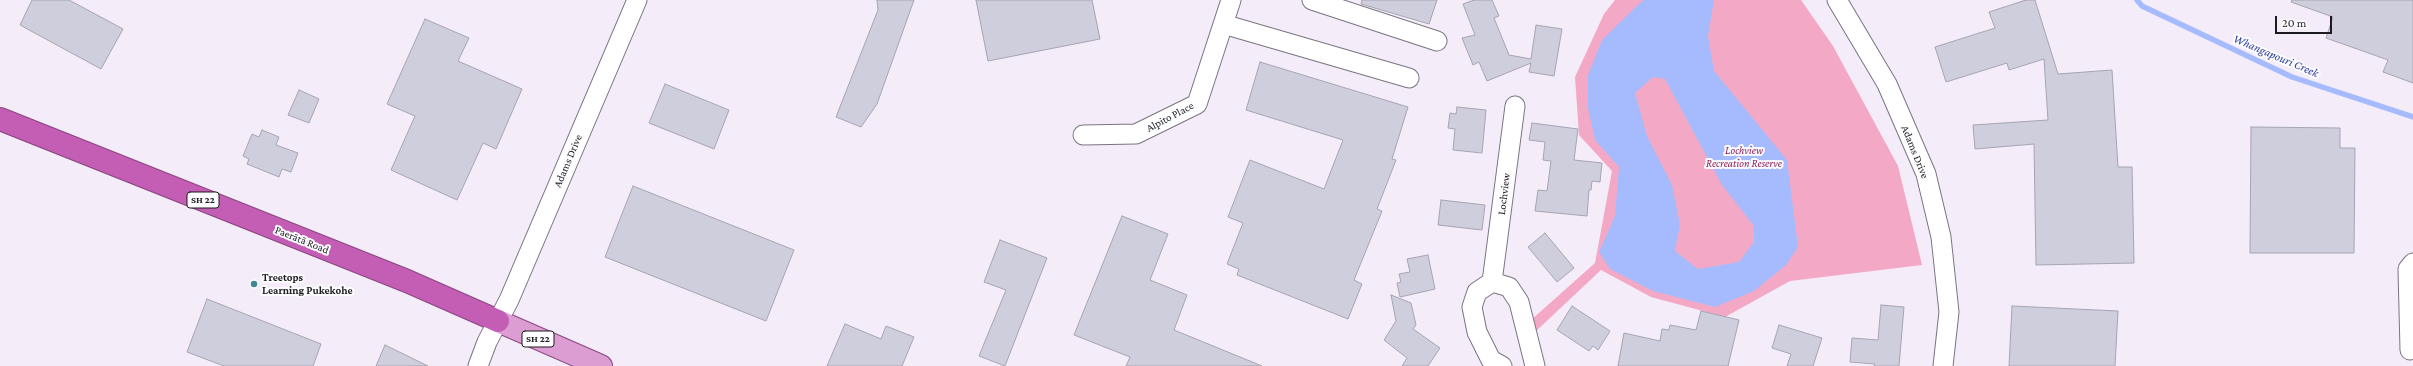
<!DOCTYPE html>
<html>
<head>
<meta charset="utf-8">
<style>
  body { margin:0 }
  #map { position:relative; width:2413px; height:366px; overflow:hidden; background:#f4ecf9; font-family:"Crimson Pro",serif }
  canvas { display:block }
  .scale { position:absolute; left:2275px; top:16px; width:57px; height:18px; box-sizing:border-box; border:2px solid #1d1b1f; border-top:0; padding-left:5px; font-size:12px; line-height:14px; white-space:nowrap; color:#1d1b1f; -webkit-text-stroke:3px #fdfcfe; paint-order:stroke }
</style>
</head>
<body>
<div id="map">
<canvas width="2413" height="366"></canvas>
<div class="scale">20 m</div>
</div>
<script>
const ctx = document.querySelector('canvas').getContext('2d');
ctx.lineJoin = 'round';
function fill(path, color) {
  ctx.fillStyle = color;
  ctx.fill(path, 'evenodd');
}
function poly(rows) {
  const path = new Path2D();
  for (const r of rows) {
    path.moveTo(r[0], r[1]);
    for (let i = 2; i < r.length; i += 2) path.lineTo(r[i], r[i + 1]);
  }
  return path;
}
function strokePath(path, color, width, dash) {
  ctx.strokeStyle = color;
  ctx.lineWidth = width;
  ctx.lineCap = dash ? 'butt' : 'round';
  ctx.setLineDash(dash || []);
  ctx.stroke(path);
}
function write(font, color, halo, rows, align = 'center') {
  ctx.font = font + ' "Crimson Pro",serif';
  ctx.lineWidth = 4;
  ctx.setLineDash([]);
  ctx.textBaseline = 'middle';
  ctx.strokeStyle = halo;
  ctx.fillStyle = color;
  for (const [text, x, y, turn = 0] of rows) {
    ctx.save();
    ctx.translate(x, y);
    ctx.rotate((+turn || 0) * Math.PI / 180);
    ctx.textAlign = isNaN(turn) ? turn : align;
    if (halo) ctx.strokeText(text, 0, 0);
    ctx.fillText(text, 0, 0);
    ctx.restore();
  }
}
const green = poly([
  [1615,0,1801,0,1833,46,1898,166,1922,265,1790,281,1725,317,1651,297,1601,270,1535,332,1531,320,1595,263,1612,171,1579,135,1575,77,1604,14]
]);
const water = poly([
  [1643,0,1714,0,1708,36,1714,71,1787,160,1798,247,1786,265,1754,291,1715,307,1653,291,1610,269,1599,252,1615,216,1619,167,1595,140,1588,108,1588,75,1602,40],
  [1653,77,1665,79,1722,185,1754,226,1754,242,1739,262,1698,269,1675,251,1680,225,1672,185,1647,136,1635,93]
]);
const stream = poly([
  [2137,0,2142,6,2292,77,2413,117]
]);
const building = poly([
  [32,0,69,0,123,29,101,69,20,25,32,0],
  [877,0,914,0,877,104,861,127,836,117,878,10,877,0],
  [976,0,1092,0,1100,39,988,61,976,0],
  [1362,0,1437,0,1429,24,1361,4,1362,0],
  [1474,0,1492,0,1499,16,1494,18,1509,55,1531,59,1536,25,1562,29,1554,76,1529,72,1531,63,1487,81,1479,62,1473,65,1462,38,1475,35,1463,4,1474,0],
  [2026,0,2035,0,2058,74,2112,70,2118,167,2132,167,2134,263,2036,265,2034,144,1975,149,1973,125,2048,120,2044,59,2009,70,2007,63,1946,82,1935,47,1995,28,1989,12,2026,0],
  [2292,0,2413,0,2413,83,2383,72,2388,60,2326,38,2333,17,2291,2,2292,0],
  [425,19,469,38,458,61,522,89,496,149,483,143,457,200,391,170,415,116,387,104,425,19],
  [1260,62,1408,107,1392,159,1396,160,1377,209,1382,211,1354,280,1362,284,1348,319,1237,275,1239,269,1227,264,1243,223,1228,217,1250,160,1324,189,1343,140,1246,110,1260,62],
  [665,84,729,110,714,149,649,123,665,84],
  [299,90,319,99,309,123,288,115,299,90],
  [1457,107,1486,110,1482,153,1453,150,1455,129,1448,128,1450,113,1456,114,1457,107],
  [1532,123,1578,129,1574,160,1602,163,1600,182,1592,181,1591,190,1589,190,1587,216,1535,211,1538,190,1547,191,1551,161,1543,160,1545,142,1529,140,1532,123],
  [2251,127,2340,128,2340,148,2355,148,2354,253,2250,253,2251,127],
  [262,130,279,137,276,145,298,153,291,172,282,169,279,177,247,164,249,159,243,156,252,134,259,137,262,130],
  [633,186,794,250,766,321,605,257,633,186],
  [1441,200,1485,205,1482,230,1438,225,1441,200],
  [1122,216,1168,234,1150,280,1187,295,1174,330,1262,366,1126,366,1130,357,1074,335,1122,216],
  [1545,233,1574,268,1557,282,1528,247,1545,233],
  [1000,240,1047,258,1005,366,979,356,1006,290,984,282,1000,240],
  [1428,255,1435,289,1400,297,1397,283,1401,282,1399,274,1410,272,1407,259,1428,255],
  [1391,295,1411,303,1416,325,1413,329,1440,348,1428,366,1402,366,1407,358,1384,340,1396,321,1391,295],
  [207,299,321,344,313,366,224,366,187,352,207,299],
  [1881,305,1904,307,1899,366,1874,366,1875,364,1850,362,1852,338,1878,340,1881,305],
  [1572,306,1610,331,1598,350,1593,346,1589,351,1557,330,1572,306],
  [2012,306,2118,311,2115,366,2009,366,2012,306],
  [1701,311,1739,320,1728,366,1618,366,1624,333,1660,341,1662,329,1669,330,1670,325,1696,330,1701,311],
  [845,324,881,339,886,326,914,337,902,366,827,366,845,324],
  [1779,325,1822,338,1813,366,1787,366,1791,354,1772,348,1779,325],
  [385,345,428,366,376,366,385,345]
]);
const minor = poly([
  [1312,0,1437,41],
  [1837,0,1887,84,1926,174,1941,237,1949,312,1943,366],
  [1223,24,1409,78],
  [1083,135,1136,134,1197,104,1231,0],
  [1492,282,1515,106],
  [2410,350,2408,269,2413,263],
  [478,366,487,342,509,300,637,0],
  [1502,366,1491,360,1477,332,1472,307,1477,292,1492,282,1509,287,1519,302,1535,366]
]);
const major = poly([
  [498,321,601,366]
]);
const highway = poly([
  [0,119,407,281,498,321]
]);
const markers = [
  [254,284,4,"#418791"]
];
const shields = [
  [203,200,32],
  [538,339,32]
];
const shieldNames = [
  ["SH 22",203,200],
  ["SH 22",538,339]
];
const streetNames = [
  ["Alpito Place",1170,117,-28],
  ["Adams Drive",1915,152,68],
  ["Adams Drive",568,161,-67],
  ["Lochview",1504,194,-83],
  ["Paerātā Road",302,240,22]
];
const parkNames = [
  ["Lochview",1744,151],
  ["Recreation Reserve",1744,164]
];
const poiNames = [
  ["Treetops",262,278],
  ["Learning Pukekohe",262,291]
];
const waterNames = [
  ["Whangapouri Creek",2276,56,23]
];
fill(green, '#f3a9c5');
fill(water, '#a6bbfe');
strokePath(stream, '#a6bbfe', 5.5);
fill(building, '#cfcedc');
strokePath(building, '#a6a4b2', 1);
strokePath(minor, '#7b7480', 21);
strokePath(major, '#8a4680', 24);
strokePath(highway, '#8a4680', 24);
strokePath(minor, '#fff', 19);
strokePath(major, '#dc9ed2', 22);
strokePath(highway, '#c45db4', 22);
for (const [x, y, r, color] of markers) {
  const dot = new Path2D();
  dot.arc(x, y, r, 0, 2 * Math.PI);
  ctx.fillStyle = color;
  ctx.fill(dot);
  strokePath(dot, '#fdfcfe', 1.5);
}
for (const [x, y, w] of shields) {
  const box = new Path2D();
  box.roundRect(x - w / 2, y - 8, w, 16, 3);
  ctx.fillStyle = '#fdfcfe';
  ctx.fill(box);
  strokePath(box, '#1d1b1f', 1);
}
write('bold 10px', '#1d1b1f', null, shieldNames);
write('11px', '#1d1b1f', '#fdfcfe', streetNames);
write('italic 11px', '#8c1f56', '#fdfcfe', parkNames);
write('bold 11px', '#1d1b1f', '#fdfcfe', poiNames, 'left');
write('italic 12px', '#30419e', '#fdfcfe', waterNames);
</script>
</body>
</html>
